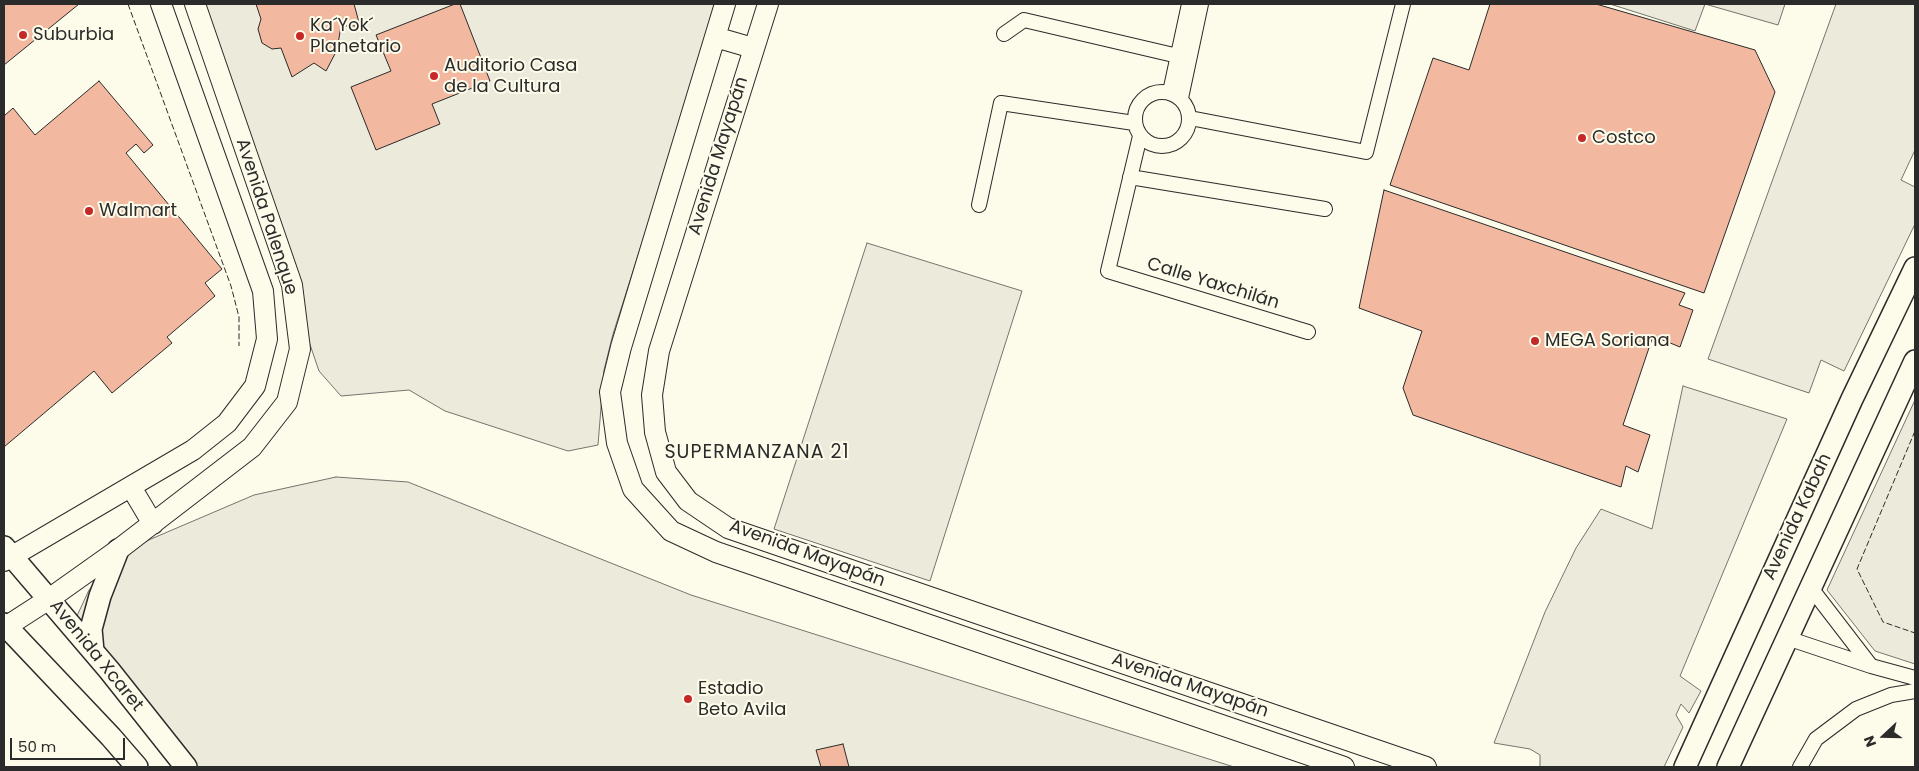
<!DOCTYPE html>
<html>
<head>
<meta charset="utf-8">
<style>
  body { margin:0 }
  #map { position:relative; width:1919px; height:771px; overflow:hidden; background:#fdfbea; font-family:Poppins,sans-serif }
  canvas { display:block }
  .frame { position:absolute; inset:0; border:5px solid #2b2b2b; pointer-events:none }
  .north { position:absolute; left:1859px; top:711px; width:50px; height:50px; -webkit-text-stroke:4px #fdfbea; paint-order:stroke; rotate:249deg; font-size:14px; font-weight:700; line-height:20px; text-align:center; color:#2b2b2b }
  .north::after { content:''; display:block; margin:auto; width:18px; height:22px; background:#2b2b2b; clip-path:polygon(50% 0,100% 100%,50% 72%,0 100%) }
  .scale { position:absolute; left:10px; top:738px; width:115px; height:22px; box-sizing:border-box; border:2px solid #2b2b2b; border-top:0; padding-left:6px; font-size:15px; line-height:18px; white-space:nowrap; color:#2b2b2b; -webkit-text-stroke:4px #fdfbea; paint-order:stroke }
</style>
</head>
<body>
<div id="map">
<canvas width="1919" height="771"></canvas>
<div class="frame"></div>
<div class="north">N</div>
<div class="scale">50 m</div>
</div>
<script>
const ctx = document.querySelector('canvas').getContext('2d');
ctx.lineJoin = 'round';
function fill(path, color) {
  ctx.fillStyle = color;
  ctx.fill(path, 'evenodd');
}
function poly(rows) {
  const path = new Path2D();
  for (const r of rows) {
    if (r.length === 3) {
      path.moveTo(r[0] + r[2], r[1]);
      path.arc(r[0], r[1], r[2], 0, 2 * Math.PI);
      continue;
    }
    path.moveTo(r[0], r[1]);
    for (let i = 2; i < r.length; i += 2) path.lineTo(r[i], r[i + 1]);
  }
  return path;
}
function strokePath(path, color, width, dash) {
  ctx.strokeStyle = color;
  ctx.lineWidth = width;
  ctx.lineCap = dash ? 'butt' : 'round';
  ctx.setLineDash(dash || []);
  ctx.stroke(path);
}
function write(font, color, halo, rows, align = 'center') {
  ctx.font = font + ' Poppins,sans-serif';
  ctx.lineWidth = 4;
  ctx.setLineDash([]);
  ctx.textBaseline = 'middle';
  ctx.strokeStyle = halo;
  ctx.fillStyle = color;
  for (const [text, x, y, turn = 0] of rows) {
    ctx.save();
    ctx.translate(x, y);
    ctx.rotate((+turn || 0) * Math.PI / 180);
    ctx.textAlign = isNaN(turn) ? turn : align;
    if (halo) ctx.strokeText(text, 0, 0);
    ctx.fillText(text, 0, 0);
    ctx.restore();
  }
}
const green = poly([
  [194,4,718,4,613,334,604,370,598,445,568,451,445,411,409,390,341,396,319,371,194,4],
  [867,243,1022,291,930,581,774,529,867,243],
  [1915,400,1915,664,1875,651,1827,590,1915,400],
  [336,477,408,482,691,595,1234,767,187,767,76,618,89,590,114,557,151,539,254,495,336,477]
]);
const parking = poly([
  [1610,4,1785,4,1778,25,1705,4,1695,31,1610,4],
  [1836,4,1915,4,1915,150,1901,180,1915,187,1915,224,1844,371,1821,360,1809,393,1708,359,1836,4],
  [1683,386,1787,419,1680,676,1701,691,1689,713,1681,704,1676,715,1683,727,1664,767,1540,767,1540,755,1530,749,1494,743,1545,612,1576,548,1601,509,1652,529,1683,386]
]);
const building = poly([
  [4,4,79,4,4,65,4,4],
  [256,4,354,4,360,26,341,26,337,50,326,71,314,63,292,77,281,48,272,49,262,43,258,29,261,19,256,4],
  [455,4,460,4,490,81,432,104,440,124,376,150,351,87,391,71,376,35,455,4],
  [1490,4,1596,4,1755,50,1775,92,1704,293,1390,185,1433,58,1469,70,1490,4],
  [99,81,153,145,144,153,136,144,126,153,222,269,205,283,215,296,167,337,172,343,112,393,94,371,4,447,4,116,13,108,35,135,99,81],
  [1384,190,1685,293,1679,305,1693,310,1680,347,1653,336,1623,425,1650,435,1638,472,1626,466,1621,487,1413,415,1403,388,1422,331,1359,308,1384,190],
  [843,744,849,767,821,767,816,750,843,744]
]);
const street = poly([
  [1004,34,1024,20,1178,56],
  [1162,119,27],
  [1170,92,1189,4],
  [1181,98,1201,4],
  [1190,118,1366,152,1403,4],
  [1140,136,1108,271,1308,332],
  [1130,177,1325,209],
  [979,205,1001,103,1134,123],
  [1811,588,1871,666],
  [1787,638,1871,666,1915,678],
  [1800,767,1816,739,1856,709,1891,695,1915,691]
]);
const secondary = poly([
  [725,4,621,347,610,392,617,443,633,489,671,531,716,552,1344,767],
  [768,4,659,351,652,395,655,432,666,472,688,501,728,528,1426,767],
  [715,37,753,48],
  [131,487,153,524],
  [4,561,193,450,227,423,255,386,267,339,263,291,161,4],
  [4,628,49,599,118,550,252,447,287,402,300,349,292,285,195,4]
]);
const primary = poly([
  [4,547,109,670,186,767],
  [4,624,111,737,137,767],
  [93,651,91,629,100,596,118,550],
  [1685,767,1852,399,1915,268],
  [1728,767,1915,361]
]);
const fence = poly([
  [128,4,231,286,239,317,239,346],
  [1915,431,1857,569,1883,622,1915,633]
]);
const markers = [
  [23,35,5,"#c62828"],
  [300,36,5,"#c62828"],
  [434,76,5,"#c62828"],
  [1582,138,5,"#c62828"],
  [89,211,5,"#c62828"],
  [1535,341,5,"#c62828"],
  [688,699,5,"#c62828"]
];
const poiNames = [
  ["Ka´Yok´",310,26],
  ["Planetario",310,47],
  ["Suburbia",33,35],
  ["Auditorio Casa",444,66],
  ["de la Cultura",444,87],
  ["Costco",1592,138],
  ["Walmart",99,211],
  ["MEGA Soriana",1545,341],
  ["Estadio",698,689],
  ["Beto Avila",698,710]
];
const streetNames = [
  ["Avenida Mayapán",719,156,-73],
  ["Avenida Palenque",266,217,72],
  ["Calle Yaxchilán",1213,284,17],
  ["Avenida Kabah",1798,517,-65],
  ["Avenida Mayapán",807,554,20],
  ["Avenida Xcaret",96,656,51],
  ["Avenida Mayapán",1190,686,19]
];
const neighbourhoodNames = [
  ["SUPERMANZANA 21",757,453]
];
fill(green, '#ecebdb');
strokePath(green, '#74746e', 1);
fill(parking, '#eceadb');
strokePath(parking, '#74746e', 1);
fill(building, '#f2b8a0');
strokePath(building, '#2b2b2b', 1);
strokePath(street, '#2b2b2b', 16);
strokePath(secondary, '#2b2b2b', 22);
strokePath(primary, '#2b2b2b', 24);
strokePath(street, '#fdfbea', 14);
strokePath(secondary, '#fdfbea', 20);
strokePath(primary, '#fdfbea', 21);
strokePath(fence, '#2b2b2b', 1, [6, 2.5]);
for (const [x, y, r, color] of markers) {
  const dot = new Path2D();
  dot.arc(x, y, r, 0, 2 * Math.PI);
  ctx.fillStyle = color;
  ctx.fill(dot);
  strokePath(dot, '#fdfbea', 2);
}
write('18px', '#2b2b2b', '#fdfbea', poiNames, 'left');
write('18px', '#2b2b2b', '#fdfbea', streetNames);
ctx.letterSpacing = '1px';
write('19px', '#2b2b2b', '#fdfbea', neighbourhoodNames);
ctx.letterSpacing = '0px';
</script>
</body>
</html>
